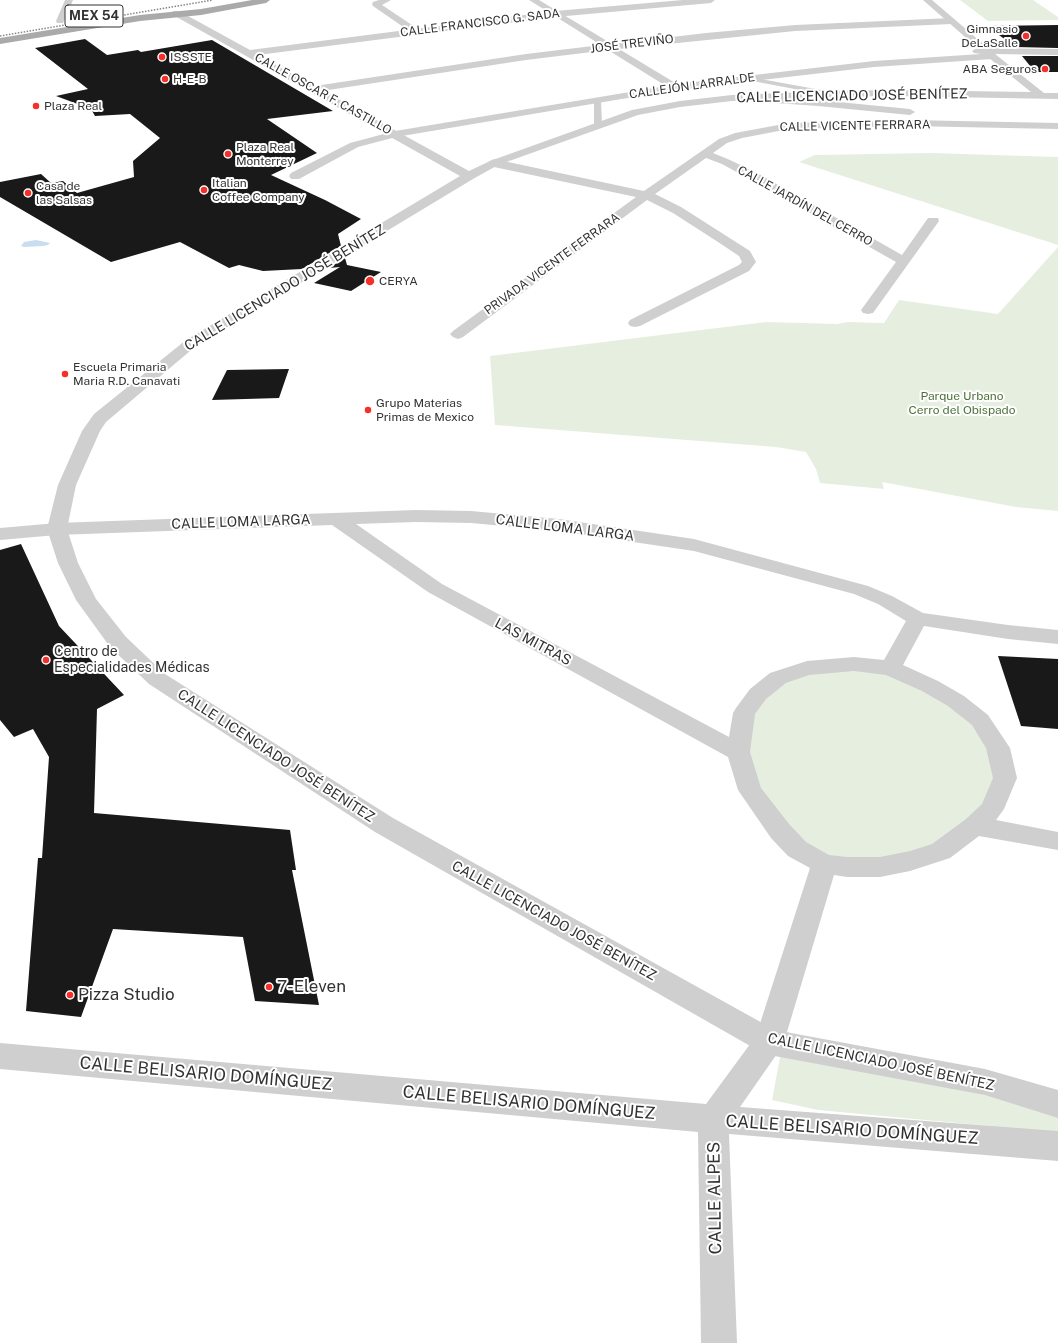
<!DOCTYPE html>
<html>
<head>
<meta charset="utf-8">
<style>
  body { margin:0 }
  canvas { display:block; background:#fff }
</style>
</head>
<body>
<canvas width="1058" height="1343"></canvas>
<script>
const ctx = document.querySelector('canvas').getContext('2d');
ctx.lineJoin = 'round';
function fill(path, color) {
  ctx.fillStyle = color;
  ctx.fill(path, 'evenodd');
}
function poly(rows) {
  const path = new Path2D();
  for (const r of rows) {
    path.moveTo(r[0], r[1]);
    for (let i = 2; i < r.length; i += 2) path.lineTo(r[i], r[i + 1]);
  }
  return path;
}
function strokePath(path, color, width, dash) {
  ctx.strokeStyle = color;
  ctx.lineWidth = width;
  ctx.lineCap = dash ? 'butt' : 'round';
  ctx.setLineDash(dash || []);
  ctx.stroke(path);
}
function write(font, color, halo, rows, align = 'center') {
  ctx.font = font + ' "Public Sans",sans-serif';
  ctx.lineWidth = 4;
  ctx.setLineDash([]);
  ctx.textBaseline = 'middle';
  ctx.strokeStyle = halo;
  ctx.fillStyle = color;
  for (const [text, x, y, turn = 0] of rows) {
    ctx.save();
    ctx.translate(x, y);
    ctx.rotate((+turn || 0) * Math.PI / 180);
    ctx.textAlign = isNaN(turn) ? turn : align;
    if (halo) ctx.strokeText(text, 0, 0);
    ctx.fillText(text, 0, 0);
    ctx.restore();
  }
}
const green = poly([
  [960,0,1033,0,1058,17,1058,20,988,21],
  [931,153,1058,157,1058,245,799,162,815,155],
  [1058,247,1058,511,1016,507,882,482,884,489,820,483,816,469,806,452,776,447,495,425,490,356,766,322,837,324,848,322,884,323,899,300,998,314],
  [807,668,890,668,980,720,1005,778,941,851,824,864,750,790,744,713],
  [781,1052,1058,1109,1058,1137,990,1126,818,1110,772,1100]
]);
const water = poly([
  [36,240,50,243,48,245,43,246,24,247,21,246,24,242]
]);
const building = poly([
  [1058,25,1058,48,1015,47,987,26],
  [85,39,107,55,138,50,141,52,212,40,333,111,267,119,317,153,271,175,325,200,361,219,338,234,341,246,302,269,263,271,239,265,229,268,180,242,111,262,0,197,0,182,41,174,51,183,63,181,77,193,134,177,133,161,160,138,130,114,95,116,91,109,56,96,88,89,35,48],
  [1022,56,1058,56,1058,72,1035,72],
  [345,258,347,265,381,272,351,291,314,283,340,267,329,268],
  [289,369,279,398,212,400,227,370],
  [21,544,59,626,124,695,97,709,94,813,290,830,296,870,292,870,319,1005,255,1001,243,937,113,929,81,1017,26,1011,38,858,42,858,49,757,33,729,14,737,0,720,0,550],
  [998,656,1058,659,1058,729,1021,726]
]);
const pedestrian = poly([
  [744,76,832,92,836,94,832,96,747,80,744,80,744,76],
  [594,99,600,99,601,101,602,125,598,128,594,125,594,99]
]);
const minor = poly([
  [65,0,73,0,63,23,57,23,56,21,65,0],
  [379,0,391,0,382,5,418,29,420,31,418,33,412,33,373,6,372,4,373,2,379,0],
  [529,0,539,0,612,44,706,33,795,25,952,18,956,21,952,24,795,31,619,49,677,84,874,61,981,54,974,53,972,51,977,48,1058,49,1058,55,995,54,997,56,995,58,992,59,874,67,675,90,396,137,358,147,299,179,291,179,289,176,291,173,350,143,395,131,666,86,608,50,526,60,315,92,310,89,315,86,526,54,601,45,529,0],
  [735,95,818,100,910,109,915,112,910,115,818,106,731,100,730,98,731,96,735,95],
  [908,120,1058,123,1058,129,908,126,789,129,742,138,727,143,713,153,730,160,759,174,902,255,928,218,938,218,939,221,873,313,868,314,863,313,861,310,896,262,751,180,722,164,706,158,655,194,681,207,750,251,756,262,749,271,640,326,635,327,630,326,628,323,630,320,739,265,742,262,739,256,718,242,673,213,647,200,463,337,458,339,453,337,450,334,453,331,636,197,494,167,490,165,488,163,490,161,494,159,644,191,719,139,735,133,789,123,908,120],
  [416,510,471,511,559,519,694,539,868,586,892,596,923,613,1008,625,1058,630,1058,644,1008,639,924,626,903,665,938,681,964,696,988,715,1010,748,1017,778,1004,809,996,820,1058,832,1058,850,979,836,950,858,910,871,880,877,847,877,834,875,784,1042,779,1051,740,1107,1058,1131,1058,1161,729,1134,737,1343,701,1343,698,1132,0,1069,0,1043,706,1104,756,1036,810,868,788,856,771,838,738,790,728,757,428,592,332,525,57,535,0,540,0,528,57,523,416,510],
  [416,522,471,523,559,531,694,551,854,594,878,604,906,621,884,660,854,657,807,661,770,673,750,689,736,708,733,713,729,737,442,584,356,524,416,522],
  [854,671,886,675,922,691,948,706,972,725,986,748,993,778,982,804,966,819,932,844,910,851,880,857,847,857,829,855,806,842,789,824,761,788,750,752,755,714,766,699,786,683,809,675,854,671]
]);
const tertiary = poly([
  [683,0,715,0,711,3,555,17,258,55,469,171,490,161,632,110,680,101,732,95,832,91,890,90,1031,92,989,58,923,0,932,0,995,54,1044,93,1058,93,1058,99,890,96,832,97,732,101,680,107,638,115,498,165,473,179,196,346,106,422,100,431,76,485,67,529,78,563,96,599,126,637,165,674,393,818,775,1030,985,1069,1058,1090,1058,1118,985,1095,769,1055,759,1051,375,832,149,684,110,647,76,600,58,563,47,529,58,485,82,431,94,414,186,340,460,176,173,15,172,13,173,11,179,11,250,50,555,11,683,0]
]);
const primary = poly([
  [252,0,270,0,266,3,201,15,140,21,0,44,0,38,140,15,201,9,252,0]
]);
const rail = poly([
  [0,36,213,0]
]);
const markers = [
  [1026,36,4,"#f53028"],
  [162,57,4,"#f53028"],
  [1045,69,4,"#f53028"],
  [165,79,4,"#f53028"],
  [36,106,4,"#f53028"],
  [228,154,4,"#f53028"],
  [204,190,4,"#f53028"],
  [28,193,4,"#f53028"],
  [370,281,5,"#f53028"],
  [65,374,4,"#f53028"],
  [368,410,4,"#f53028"],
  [46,660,4,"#f53028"],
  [269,987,4,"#f53028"],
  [70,995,4,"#f53028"]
];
const farStreetnames = [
  ["CALLE FRANCISCO G. SADA",480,23,-7],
  ["JOSÉ TREVIÑO",632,44,-7],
  ["CALLEJÓN LARRALDE",692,86,-8],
  ["CALLE OSCAR F. CASTILLO",323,94,29],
  ["CALLE VICENTE FERRARA",855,126,-1],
  ["CALLE JARDÍN DEL CERRO",805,206,29],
  ["PRIVADA VICENTE FERRARA",552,264,-36]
];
const farPoinames = [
  ["Gimnasio",1018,29,"right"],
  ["DeLaSalle",1018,43,"right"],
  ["ISSSTE",170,57],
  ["ABA Seguros",1037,69,"right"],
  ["H-E-B",173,79],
  ["Plaza Real",44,106],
  ["Plaza Real",236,147],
  ["Monterrey",236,161],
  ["Italian",212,183],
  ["Coffee Company",212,197],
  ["Casa de",36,186],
  ["las Salsas",36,200],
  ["CERYA",379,281],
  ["Escuela Primaria",73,367],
  ["Maria R.D. Canavati",73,381],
  ["Grupo Materias",376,403],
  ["Primas de Mexico",376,417]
];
const farParknames = [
  ["Parque Urbano",962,396],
  ["Cerro del Obispado",962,410]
];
const shields = [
  [94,16,58]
];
const shieldNames = [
  ["MEX 54",94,16]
];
const streetNames = [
  ["CALLE LICENCIADO JOSÉ BENÍTEZ",852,96,-1],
  ["CALLE LICENCIADO JOSÉ BENÍTEZ",285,288,-31],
  ["CALLE LOMA LARGA",241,522,-2],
  ["CALLE LOMA LARGA",565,528,7],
  ["LAS MITRAS",533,642,28],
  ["CALLE LICENCIADO JOSÉ BENÍTEZ",276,756,33],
  ["CALLE LICENCIADO JOSÉ BENÍTEZ",554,921,29],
  ["CALLE LICENCIADO JOSÉ BENÍTEZ",881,1062,12]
];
const poiNames = [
  ["Centro de",54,652],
  ["Especialidades Médicas",54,668]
];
const nearPoinames = [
  ["7-Eleven",277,987],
  ["Pizza Studio",78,995]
];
const nearStreetnames = [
  ["CALLE BELISARIO DOMÍNGUEZ",206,1074,5],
  ["CALLE BELISARIO DOMÍNGUEZ",529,1103,5],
  ["CALLE BELISARIO DOMÍNGUEZ",852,1130,4],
  ["CALLE ALPES",715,1198,-91]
];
fill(green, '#e6efdf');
fill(water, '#caddf0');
fill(building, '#191919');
fill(pedestrian, '#cfcfcf');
fill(minor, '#cfcfcf');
fill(tertiary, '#cfcfcf');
fill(primary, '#aaa');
strokePath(rail, '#878787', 1.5, [1.5, 1.5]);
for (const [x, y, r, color] of markers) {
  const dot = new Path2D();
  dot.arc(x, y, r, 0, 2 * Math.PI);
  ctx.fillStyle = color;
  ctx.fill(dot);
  strokePath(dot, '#fff', 1.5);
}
write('12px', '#323232', '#fff', farStreetnames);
write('12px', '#323232', '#fff', farPoinames, 'left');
write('12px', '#4e723a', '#fff', farParknames);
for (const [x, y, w] of shields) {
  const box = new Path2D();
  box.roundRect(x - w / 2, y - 11, w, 22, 3);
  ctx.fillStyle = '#fff';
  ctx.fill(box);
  strokePath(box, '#323232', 1);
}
write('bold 13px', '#323232', null, shieldNames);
write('14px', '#323232', '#fff', streetNames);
write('14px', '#323232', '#fff', poiNames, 'left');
write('17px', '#323232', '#fff', nearPoinames, 'left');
write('17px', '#323232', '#fff', nearStreetnames);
</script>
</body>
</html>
